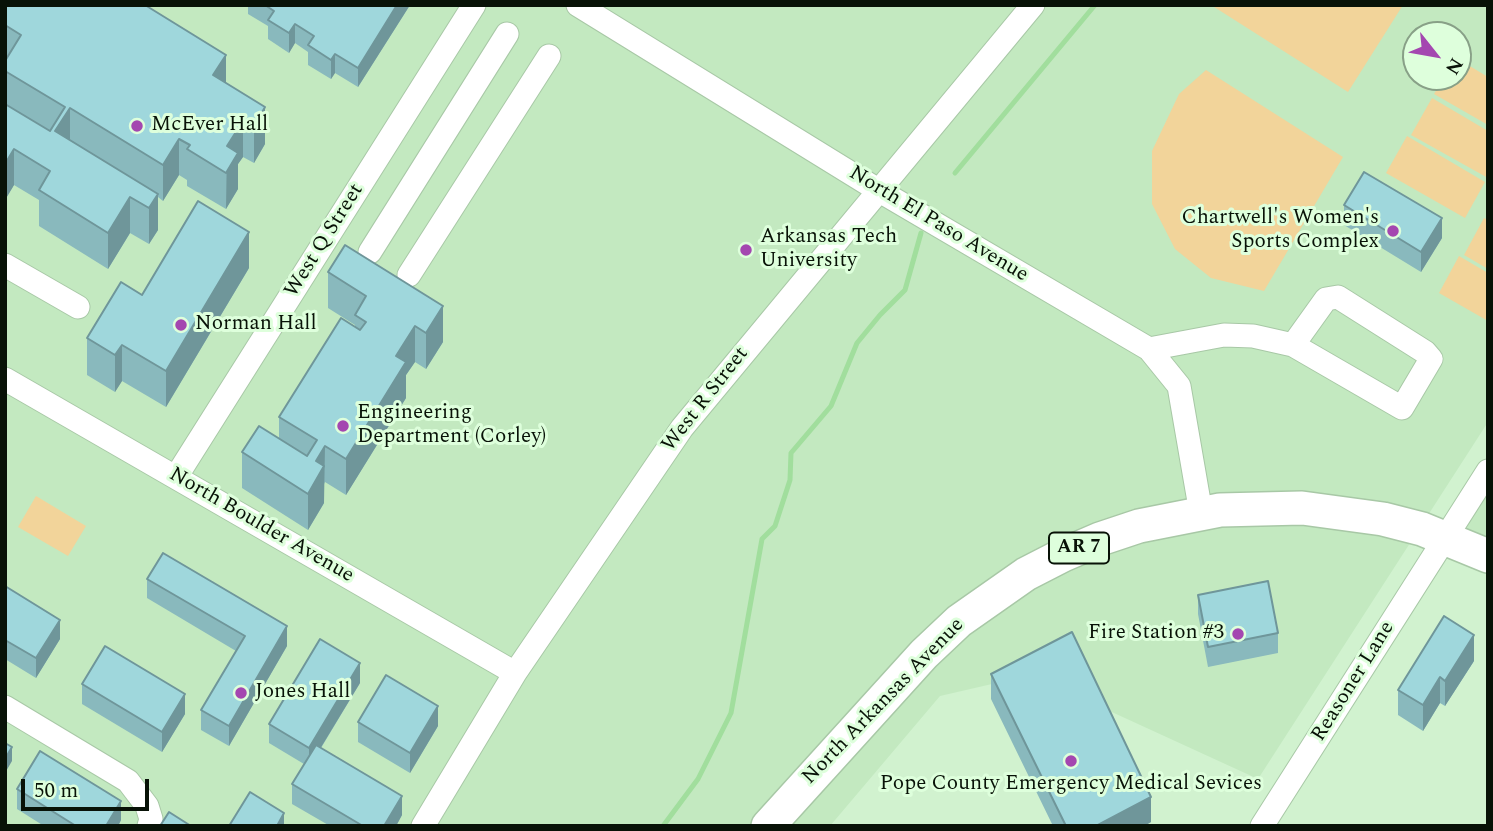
<!DOCTYPE html>
<html>
<head>
<meta charset="utf-8">
<style>
  body { margin:0 }
  #map { position:relative; width:1493px; height:831px; overflow:hidden; background:#d1f2cf; font-family:Spectral,serif }
  canvas { display:block }
  .frame { position:absolute; inset:0; border:7px solid #081207; pointer-events:none }
  .north { position:absolute; left:1402px; top:21px; width:70px; height:70px; box-sizing:border-box; background:#deffdc; border:2px solid #88a087; border-radius:50%; rotate:121deg; font-size:19px; font-weight:700; line-height:28px; text-align:center; color:#081207 }
  .north::after { content:''; display:block; margin:auto; width:24px; height:32px; background:#a447b0; clip-path:polygon(50% 0,100% 100%,50% 72%,0 100%) }
  .scale { position:absolute; left:21px; top:779px; width:128px; height:32px; box-sizing:border-box; border:4px solid #081207; border-top:0; padding-left:9px; font-size:21px; line-height:24px; white-space:nowrap; color:#081207; -webkit-text-stroke:5px #deffdc; paint-order:stroke }
</style>
</head>
<body>
<div id="map">
<canvas width="1493" height="831"></canvas>
<div class="frame"></div>
<div class="north">N</div>
<div class="scale">50 m</div>
</div>
<script>
const ctx = document.querySelector('canvas').getContext('2d');
ctx.lineJoin = 'round';
function fill(path, color) {
  ctx.fillStyle = color;
  ctx.fill(path, 'evenodd');
}
function poly(rows) {
  const path = new Path2D();
  for (const r of rows) {
    path.moveTo(r[0], r[1]);
    for (let i = 2; i < r.length; i += 2) path.lineTo(r[i], r[i + 1]);
  }
  return path;
}
function strokePath(path, color, width, dash) {
  ctx.strokeStyle = color;
  ctx.lineWidth = width;
  ctx.lineCap = dash ? 'butt' : 'round';
  ctx.setLineDash(dash || []);
  ctx.stroke(path);
}
function write(font, color, halo, rows, align = 'center') {
  ctx.font = font + ' Spectral,serif';
  ctx.lineWidth = 6;
  ctx.setLineDash([]);
  ctx.textBaseline = 'middle';
  ctx.strokeStyle = halo;
  ctx.fillStyle = color;
  for (const [text, x, y, turn = 0] of rows) {
    ctx.save();
    ctx.translate(x, y);
    ctx.rotate((+turn || 0) * Math.PI / 180);
    ctx.textAlign = isNaN(turn) ? turn : align;
    if (halo) ctx.strokeText(text, 0, 0);
    ctx.fillText(text, 0, 0);
    ctx.restore();
  }
}
const built = poly([
  [5,5,1488,5,1488,422,1258,779,1031,675,940,696,830,826,5,826],
  [1416,35,1458,35,1458,77,1416,77],
  [1488,471,1488,556,1445,537]
]);
const green = poly([
  [1211,5,1403,5,1348,92],
  [1458,59,1488,77,1488,125,1434,94,1444,77,1458,77],
  [1206,70,1343,157,1264,291,1211,278,1175,249,1152,204,1152,151,1179,94],
  [1432,98,1488,131,1488,178,1411,135],
  [1407,136,1485,182,1465,218,1386,173],
  [1484,218,1488,220,1488,269,1464,255],
  [1459,256,1488,273,1488,321,1439,293],
  [36,496,86,526,68,556,18,527]
]);
const stream = poly([
  [955,173,1095,5],
  [663,826,698,779,731,713,762,539,775,526,790,480,791,453,831,406,857,343,880,315,905,290,921,233]
]);
const minor = poly([
  [578,5,878,190,1149,349,1179,386,1201,513],
  [370,252,507,34],
  [5,265,78,307],
  [409,275,549,56],
  [1149,349,1224,335,1253,336,1293,345,1402,408,1431,359,1425,352,1338,297,1326,299,1293,345],
  [5,379,515,673],
  [176,477,474,5],
  [5,707,128,781,147,806,151,819,149,826],
  [423,826,515,673,682,428,1033,5],
  [1262,826,1488,471]
]);
const highway = poly([
  [768,826,924,654,959,621,1026,574,1063,555,1100,539,1139,526,1220,510,1302,508,1383,519,1422,529,1488,556]
]);
const wall = poly([
  [5,5,226,83,265,144,254,163,243,157,238,164,238,189,226,209,187,186,187,180,179,175,163,201,158,197,158,230,149,244,130,233,108,269,39,226,39,200,14,185,5,200],
  [248,5,410,5,358,87,335,73,331,79,308,65,308,52,295,43,289,53,268,39,268,26,248,14],
  [1344,205,1442,238,1421,272,1344,225],
  [249,268,166,407,122,381,115,392,87,375,87,338,142,295],
  [328,272,443,342,426,369,415,362,406,375,406,398,346,495,325,482,324,484,324,503,308,530,242,488,242,452,279,439,279,417,355,327,355,325,328,308],
  [147,579,287,646,229,746,201,730,201,710,236,651,147,598],
  [5,586,60,639,36,678,5,659],
  [1198,595,1278,633,1278,653,1208,667,1198,614],
  [1474,661,1445,706,1440,703,1423,731,1398,715,1398,690],
  [991,674,1151,822,1144,826,1053,826,991,699],
  [360,683,321,748,402,815,396,826,330,826,292,804,292,784,304,764,269,743,269,724],
  [82,684,185,714,162,752,82,704],
  [358,722,438,726,410,773,358,742],
  [17,789,121,820,118,826,44,826,17,809]
]);
const shadedWall = poly([
  [397,5,410,5,358,87,358,68],
  [295,24,295,43,289,53,289,33],
  [335,54,335,73,331,79,331,60],
  [226,55,226,91,213,75],
  [265,107,265,144,254,163,254,127],
  [70,108,70,144,55,131],
  [243,121,243,157,238,164,238,189,226,209,227,146],
  [179,139,179,175,163,201,163,165],
  [14,149,14,185,5,200,5,164],
  [158,194,158,230,149,244,149,208],
  [130,197,130,233,108,269,108,233],
  [1442,218,1442,238,1421,272,1421,252],
  [249,232,249,268,166,407,166,371],
  [443,306,443,342,426,369,426,333],
  [415,326,415,362,406,375,406,398,346,495,346,459,396,356],
  [122,345,122,381,115,392,115,355],
  [325,446,324,503,308,530,308,494,316,461],
  [60,620,60,639,36,678,36,658],
  [287,626,287,646,229,746,229,726],
  [1474,635,1474,661,1445,706,1445,681],
  [360,663,360,683,309,767,309,748],
  [1440,677,1440,703,1423,731,1423,705],
  [185,694,185,714,162,752,162,732],
  [438,706,438,726,410,773,410,753],
  [12,747,12,761,5,773,5,759],
  [402,796,402,815,396,826,384,826],
  [1151,797,1151,822,1144,826,1096,826],
  [121,801,121,820,118,826,106,826],
  [284,813,284,826,277,826]
]);
const building = poly([
  [5,5,145,5,226,55,213,75,265,107,254,127,243,121,227,146,238,153,226,173,187,149,190,145,179,139,163,165,70,108,55,131,158,194,149,208,130,197,108,233,39,190,50,171,14,149,5,164,5,104,50,131,65,107,5,71,5,61,21,35,5,25,5,5],
  [265,5,397,5,358,68,335,54,331,60,308,45,314,36,295,24,289,33,268,20,274,11,265,5],
  [1364,172,1442,218,1421,252,1344,205,1364,172],
  [198,201,249,232,166,371,122,345,115,355,87,338,121,282,142,295,198,201],
  [345,245,443,306,426,333,415,326,396,356,406,362,346,459,325,446,316,461,324,466,308,494,242,452,259,426,307,456,317,440,279,417,341,318,360,330,366,322,355,315,366,296,328,272,345,245],
  [163,553,287,626,229,726,201,710,245,636,147,579,163,553],
  [1268,581,1278,633,1208,647,1198,595,1268,581],
  [5,586,60,620,36,658,5,640,5,586],
  [1444,616,1474,635,1445,681,1440,677,1423,705,1398,690,1444,616],
  [1072,632,1151,797,1096,826,1066,826,991,674,1072,632],
  [320,639,360,663,309,748,269,724,320,639],
  [105,646,185,694,162,732,82,684,105,646],
  [386,675,438,706,410,753,358,722,386,675],
  [5,743,12,747,5,759,5,743],
  [316,745,402,796,384,826,363,826,292,784,316,745],
  [40,751,121,801,106,826,76,826,17,789,40,751],
  [250,792,284,813,277,826,229,826,250,792],
  [169,812,191,826,160,826,169,812]
]);
const markers = [
  [137,126,7,"#a447b0"],
  [1393,231,7,"#a447b0"],
  [746,250,7,"#a447b0"],
  [181,325,7,"#a447b0"],
  [343,426,7,"#a447b0"],
  [1238,634,7,"#a447b0"],
  [241,693,7,"#a447b0"],
  [1071,761,7,"#a447b0"]
];
const shields = [
  [1079,548,60]
];
const shieldNames = [
  ["AR 7",1079,548]
];
const poiNames = [
  ["McEver Hall",151,126],
  ["Chartwell's Women's",1379,219,"right"],
  ["Sports Complex",1379,243,"right"],
  ["Arkansas Tech",760,238],
  ["University",760,262],
  ["Norman Hall",195,325],
  ["Engineering",357,414],
  ["Department (Corley)",357,438],
  ["Fire Station #3",1224,634,"right"],
  ["Jones Hall",255,693],
  ["Pope County Emergency Medical Sevices",1071,785,"center"]
];
const streetNames = [
  ["North El Paso Avenue",938,225,31],
  ["West Q Street",325,241,-58],
  ["West R Street",706,400,-52],
  ["North Boulder Avenue",261,526,30],
  ["Reasoner Lane",1354,682,-58],
  ["North Arkansas Avenue",884,702,-46]
];
fill(built, '#c3e9c0');
fill(green, '#f2d49a');
strokePath(stream, '#a1de9d', 5);
strokePath(minor, '#a8c8a6', 25);
strokePath(highway, '#a8c8a6', 36);
strokePath(minor, '#fff', 23);
strokePath(highway, '#fff', 33);
fill(wall, '#89b9bd');
fill(shadedWall, '#6f969a');
fill(building, '#9fd7dc');
strokePath(building, '#6f969a', 2);
for (const [x, y, r, color] of markers) {
  const dot = new Path2D();
  dot.arc(x, y, r, 0, 2 * Math.PI);
  ctx.fillStyle = color;
  ctx.fill(dot);
  strokePath(dot, '#deffdc', 2.5);
}
for (const [x, y, w] of shields) {
  const box = new Path2D();
  box.roundRect(x - w / 2, y - 15.5, w, 31, 5);
  ctx.fillStyle = '#deffdc';
  ctx.fill(box);
  strokePath(box, '#081207', 2);
}
write('bold 19px', '#081207', null, shieldNames);
write('21px', '#081207', '#deffdc', poiNames, 'left');
write('21px', '#081207', '#deffdc', streetNames);
</script>
</body>
</html>
